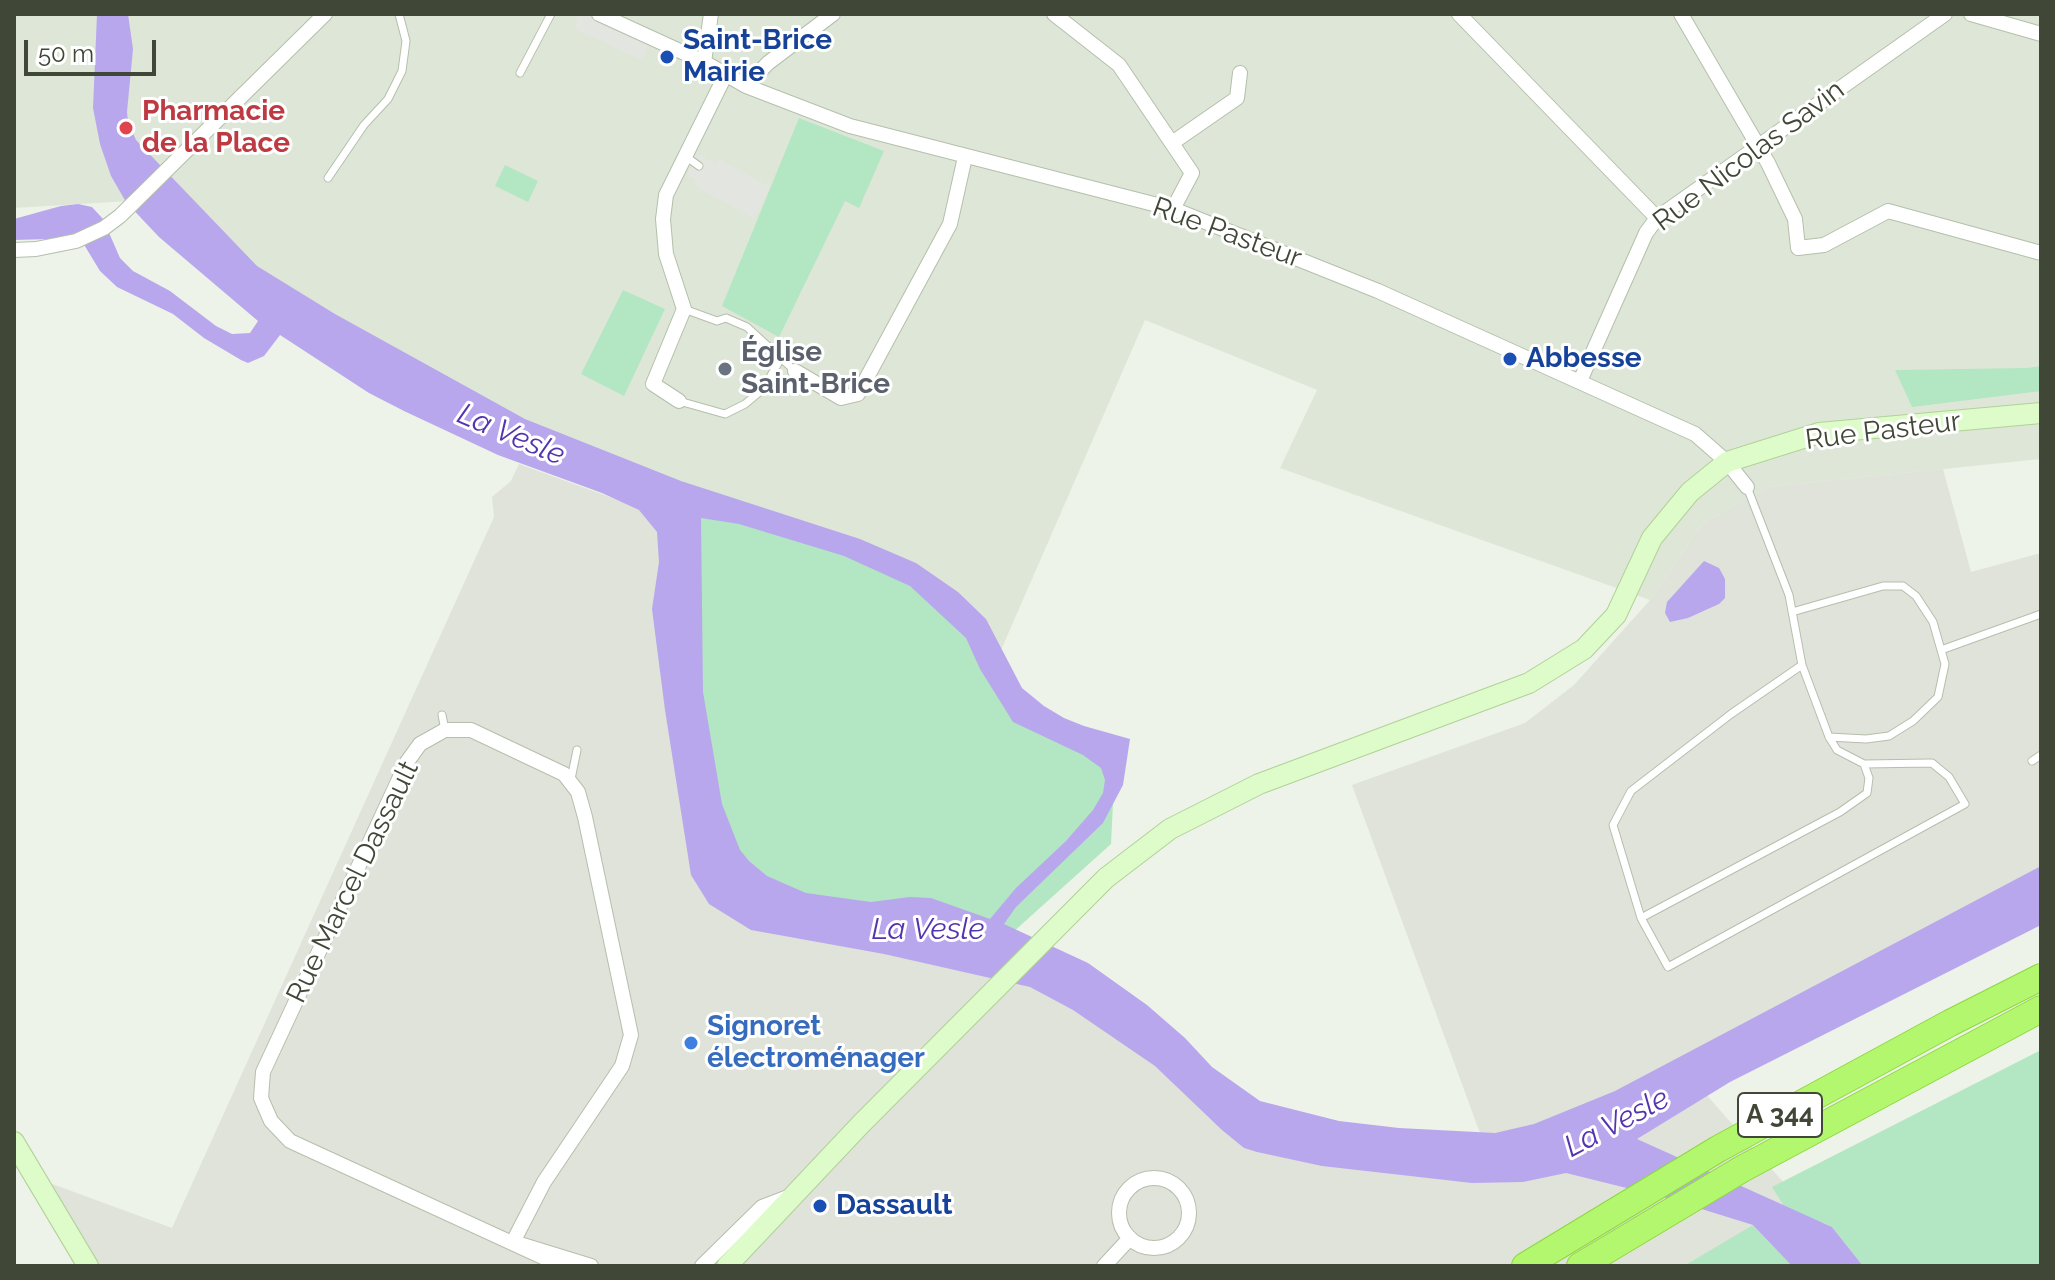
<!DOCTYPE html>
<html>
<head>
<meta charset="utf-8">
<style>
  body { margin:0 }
  #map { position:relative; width:2055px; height:1280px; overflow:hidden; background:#edf3e8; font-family:Raleway,sans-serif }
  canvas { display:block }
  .frame { position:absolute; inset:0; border:16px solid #404737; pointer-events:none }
  .scale { position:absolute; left:24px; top:40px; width:132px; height:36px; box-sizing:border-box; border:4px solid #404737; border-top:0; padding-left:10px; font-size:24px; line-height:28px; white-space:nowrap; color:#404737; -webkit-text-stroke:6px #fff; paint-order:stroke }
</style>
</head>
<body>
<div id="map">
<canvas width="2055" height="1280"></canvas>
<div class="frame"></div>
<div class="scale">50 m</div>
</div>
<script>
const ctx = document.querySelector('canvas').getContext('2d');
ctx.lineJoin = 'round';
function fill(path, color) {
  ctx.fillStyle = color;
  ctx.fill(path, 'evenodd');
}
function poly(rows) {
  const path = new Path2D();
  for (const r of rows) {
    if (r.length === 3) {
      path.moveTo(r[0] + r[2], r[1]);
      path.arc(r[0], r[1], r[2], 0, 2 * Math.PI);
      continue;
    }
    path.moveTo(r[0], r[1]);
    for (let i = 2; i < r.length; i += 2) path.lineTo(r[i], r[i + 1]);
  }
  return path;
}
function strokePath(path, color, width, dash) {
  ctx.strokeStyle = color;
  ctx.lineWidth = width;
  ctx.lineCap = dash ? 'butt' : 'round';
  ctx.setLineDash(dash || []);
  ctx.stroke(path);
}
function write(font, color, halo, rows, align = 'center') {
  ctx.font = font + ' Raleway,sans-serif';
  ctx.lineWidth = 6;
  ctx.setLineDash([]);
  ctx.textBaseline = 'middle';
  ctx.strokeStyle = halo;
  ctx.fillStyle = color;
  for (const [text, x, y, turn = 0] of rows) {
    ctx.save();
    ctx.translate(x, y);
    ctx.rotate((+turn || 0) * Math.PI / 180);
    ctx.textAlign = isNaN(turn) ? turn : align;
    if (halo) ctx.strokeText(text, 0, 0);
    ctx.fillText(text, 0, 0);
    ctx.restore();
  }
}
const residential = poly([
  [14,14,2041,14,2041,459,1769,487,1703,523,1650,600,1280,468,1317,390,1145,320,998,657,414,383,162,199,14,208]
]);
const industrial = poly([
  [519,464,662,516,708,884,1118,1004,1270,1121,1484,1144,1352,785,1525,723,1574,685,1650,600,1703,523,1769,487,1943,469,1971,572,2041,553,2041,891,1689,1075,1857,1266,75,1266,28,1179,55,1185,172,1228,494,517,492,497,511,481]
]);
const green = poly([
  [799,118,884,151,859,208,845,201,779,337,722,306],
  [505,165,538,181,528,202,495,186],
  [623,290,665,309,624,396,581,374],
  [2041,366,2041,391,1912,407,1895,370,2027,368],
  [704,494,910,573,998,657,1026,710,1115,762,1111,844,982,960,708,884,662,516],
  [2041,1050,2041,1266,1863,1266,1832,1227,1784,1206,1772,1187],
  [1753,1225,1792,1266,1684,1266]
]);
const parking = poly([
  [578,14,599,14,651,38,642,60,575,29],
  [698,154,716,164,719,159,770,187,754,219,693,185,696,180,687,174]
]);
const water = poly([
  [97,14,128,14,133,49,127,112,128,122,136,140,257,266,335,314,525,419,681,481,860,539,916,563,958,592,986,619,1022,688,1044,706,1064,718,1084,726,1130,739,1123,785,1103,823,1016,907,1004,924,1088,963,1147,1005,1185,1038,1212,1067,1260,1101,1339,1121,1399,1128,1495,1133,1534,1124,1615,1091,2041,866,2041,925,1730,1082,1637,1139,1832,1227,1863,1266,1792,1266,1753,1225,1663,1197,1566,1173,1523,1182,1472,1183,1322,1166,1257,1152,1244,1148,1222,1130,1155,1066,1073,1010,1030,987,884,954,751,930,709,904,691,875,665,710,652,609,659,562,657,532,639,510,602,493,498,455,404,411,369,393,280,335,264,356,248,363,241,360,204,338,173,314,117,287,100,271,77,233,51,239,14,240,14,219,61,206,78,204,92,207,103,219,120,258,133,271,170,291,216,326,232,334,250,333,258,321,159,237,126,202,111,176,100,144,93,108],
  [701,518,739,524,844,556,910,586,966,638,980,669,1013,722,1083,755,1101,768,1105,780,1103,793,1093,810,1066,841,1016,888,990,919,931,898,910,897,871,902,806,893,767,876,749,861,740,850,722,804,703,692],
  [1704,561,1719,568,1725,579,1725,598,1719,604,1688,618,1670,622,1665,613,1667,602]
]);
const lane = poly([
  [520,73,551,14],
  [685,156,699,166],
  [328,178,364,125,388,99,402,71,406,41,399,14],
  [684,309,717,321,726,318,747,327,795,371],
  [679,401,725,414,745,404,763,389,780,360],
  [1747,487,1789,595,1802,665,1829,737,1837,750,1864,764,1869,778,1867,793,1840,812,1641,918,1613,825,1631,791,1731,714,1802,665],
  [1792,612,1883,586,1903,586,1916,596,1933,622,1945,664,1938,697,1913,721,1889,736,1866,739,1829,737],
  [1941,650,2041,614],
  [442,715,445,730],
  [2032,761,2041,755],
  [571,779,577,750],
  [1641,918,1668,967,1965,804,1949,777,1932,763,1864,764]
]);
const street = poly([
  [599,14,704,62,746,86,850,126,1173,209,1378,291,1695,434,1727,462,1747,487],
  [1054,14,1119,65,1192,173,1173,209],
  [1459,14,1657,218],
  [1681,14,1768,163,1795,219,1798,248,1824,245,1888,211,2041,253],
  [1971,14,2041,34],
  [704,62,711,14],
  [746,86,768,63,833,14],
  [1172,143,1237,98,1240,73],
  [14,250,36,249,76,241,104,228,120,216,325,14],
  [795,371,841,398,858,394,950,224,965,157],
  [1580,381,1646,233,1657,218,1945,14],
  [679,401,653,384,684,309,666,254,663,219,666,195,726,74],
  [1154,1213,35],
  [562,1266,290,1141,271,1121,261,1098,263,1072,407,762,420,744,445,730,471,730,564,774,578,792,585,817,631,1035,622,1066,544,1182,513,1242,591,1266],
  [702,1266,762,1207,788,1197],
  [1104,1266,1130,1238]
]);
const secondary = poly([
  [14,1142,88,1266],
  [727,1266,861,1124,1106,878,1170,829,1259,784,1529,683,1584,649,1616,615,1652,538,1690,492,1727,462,1819,433,2041,413]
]);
const highway = poly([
  [1525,1266,1718,1149,1950,1023,2041,977],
  [1580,1266,1742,1169,2041,1009]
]);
const markers = [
  [667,57,8,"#1a4fb4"],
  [126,128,8,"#e0444e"],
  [1510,359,8,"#1a4fb4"],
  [725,369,8,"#6b7280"],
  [691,1043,8,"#3f7fe0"],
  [820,1206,8,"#1a4fb4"]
];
const shields = [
  [1780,1115,84]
];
const shieldNames = [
  ["A 344",1780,1115]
];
const transitNames = [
  ["Saint-Brice",683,41],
  ["Mairie",683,73],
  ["Abbesse",1526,359],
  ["Dassault",836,1206]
];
const healthNames = [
  ["Pharmacie",142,112],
  ["de la Place",142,144]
];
const streetNames = [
  ["Rue Nicolas Savin",1749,156,-37],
  ["Rue Pasteur",1227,233,20],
  ["Rue Pasteur",1883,431,-7],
  ["Rue Marcel Dassault",353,882,-64]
];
const worshipNames = [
  ["Église",741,353],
  ["Saint-Brice",741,385]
];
const shopNames = [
  ["Signoret",707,1027],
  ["électroménager",707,1059]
];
const waterNames = [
  ["La Vesle",511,435,23],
  ["La Vesle",928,930],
  ["La Vesle",1617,1123,-28]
];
fill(residential, '#dee7d7');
fill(industrial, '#dfe3da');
fill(green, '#b3e6c2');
fill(parking, '#e3e5e0');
fill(water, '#b9a7ed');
strokePath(lane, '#b5bfab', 9);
strokePath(street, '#b5bfab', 16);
strokePath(secondary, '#b1d199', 22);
strokePath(highway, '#8fd73f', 28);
strokePath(lane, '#fff', 7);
strokePath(street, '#fff', 14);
strokePath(secondary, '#defcc9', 20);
strokePath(highway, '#b3f76f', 26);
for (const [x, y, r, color] of markers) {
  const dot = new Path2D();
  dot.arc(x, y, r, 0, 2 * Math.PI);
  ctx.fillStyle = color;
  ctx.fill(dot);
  strokePath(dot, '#fff', 3);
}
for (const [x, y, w] of shields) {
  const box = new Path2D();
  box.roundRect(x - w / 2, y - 22, w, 44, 6);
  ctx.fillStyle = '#fff';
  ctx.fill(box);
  strokePath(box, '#404737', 2);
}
write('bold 26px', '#404737', null, shieldNames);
write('bold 28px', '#164399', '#fff', transitNames, 'left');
write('bold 28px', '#be3a42', '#fff', healthNames, 'left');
write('28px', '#404737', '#fff', streetNames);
write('bold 28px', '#5b616d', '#fff', worshipNames, 'left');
write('bold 28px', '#366cbe', '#fff', shopNames, 'left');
write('italic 30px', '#5434ae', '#fff', waterNames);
</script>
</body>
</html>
